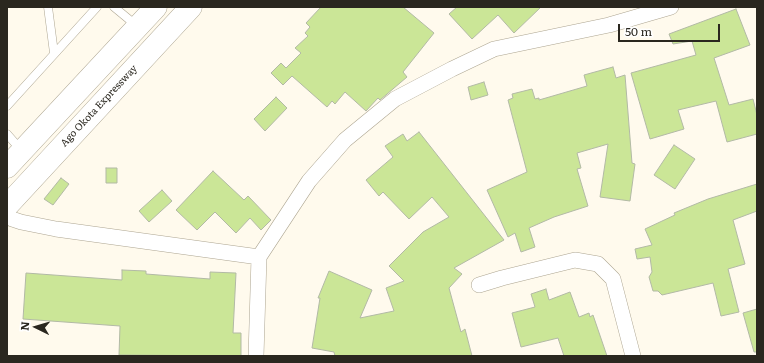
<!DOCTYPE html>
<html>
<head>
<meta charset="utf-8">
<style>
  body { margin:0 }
  #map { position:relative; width:764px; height:363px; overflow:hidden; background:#fffaed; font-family:Literata,serif }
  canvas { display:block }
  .frame { position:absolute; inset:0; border:8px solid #2a271f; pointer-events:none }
  .north { position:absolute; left:16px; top:307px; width:40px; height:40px; -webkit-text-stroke:3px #fff; paint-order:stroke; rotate:275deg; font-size:11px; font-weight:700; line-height:16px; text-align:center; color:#2a271f }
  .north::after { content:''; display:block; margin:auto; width:14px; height:18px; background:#2a271f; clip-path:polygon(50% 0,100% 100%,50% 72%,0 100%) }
  .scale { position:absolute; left:618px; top:24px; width:102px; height:18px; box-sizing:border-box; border:2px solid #2a271f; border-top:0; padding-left:5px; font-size:12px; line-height:14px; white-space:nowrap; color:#2a271f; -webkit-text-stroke:3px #fff; paint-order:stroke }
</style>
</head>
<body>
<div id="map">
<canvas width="764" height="363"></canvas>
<div class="frame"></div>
<div class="north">N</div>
<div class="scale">50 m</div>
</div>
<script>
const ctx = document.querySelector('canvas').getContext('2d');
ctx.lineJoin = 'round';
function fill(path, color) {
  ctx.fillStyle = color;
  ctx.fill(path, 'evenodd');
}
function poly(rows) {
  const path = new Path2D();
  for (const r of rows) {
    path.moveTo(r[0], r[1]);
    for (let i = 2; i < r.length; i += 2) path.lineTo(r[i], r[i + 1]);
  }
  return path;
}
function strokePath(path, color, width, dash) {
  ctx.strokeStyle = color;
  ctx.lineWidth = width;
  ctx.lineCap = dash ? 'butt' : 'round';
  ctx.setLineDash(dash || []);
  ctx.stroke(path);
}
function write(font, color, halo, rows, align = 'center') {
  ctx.font = font + ' Literata,serif';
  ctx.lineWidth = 4;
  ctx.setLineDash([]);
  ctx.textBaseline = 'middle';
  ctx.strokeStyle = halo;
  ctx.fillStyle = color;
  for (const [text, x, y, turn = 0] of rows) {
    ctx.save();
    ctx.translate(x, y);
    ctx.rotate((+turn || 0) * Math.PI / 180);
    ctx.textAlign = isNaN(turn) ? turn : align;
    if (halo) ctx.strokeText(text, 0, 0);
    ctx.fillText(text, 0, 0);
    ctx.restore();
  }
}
const building = poly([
  [321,7,403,7,434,33,403,72,407,77,380,100,378,98,366,111,345,92,335,104,332,101,327,107,292,76,283,85,271,73,281,63,286,68,301,53,295,48,308,36,305,33,310,27,306,23,321,7],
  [457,7,541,7,514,33,498,15,472,39,449,14,457,7],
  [736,9,750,45,714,58,729,105,753,99,757,115,757,134,727,142,716,101,678,110,684,129,650,139,631,73,696,55,692,41,673,44,669,34,736,9],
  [613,67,616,78,625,75,632,163,635,164,630,201,600,197,608,144,577,153,581,168,577,169,588,206,554,217,529,228,535,247,521,252,515,233,508,237,487,190,527,172,508,100,513,98,512,94,532,89,535,99,539,98,539,100,587,86,584,75,613,67],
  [484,82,488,95,471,100,468,87,484,82],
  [276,97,287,108,265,131,254,119,276,97],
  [419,132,504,240,454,268,462,274,449,288,461,332,465,329,472,356,335,356,334,352,312,348,320,298,318,298,329,271,372,290,360,318,394,311,386,288,404,281,389,266,423,232,449,217,432,197,409,219,383,192,379,196,366,180,393,157,385,146,403,134,407,141,419,132],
  [674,145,695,159,675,189,654,175,674,145],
  [106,168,117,168,117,183,106,183,106,168],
  [213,171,244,200,248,196,271,220,261,230,250,218,236,233,215,212,197,230,176,210,213,171],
  [61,178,69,184,53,205,44,199,61,178],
  [757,184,757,211,733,220,745,264,728,269,739,312,721,316,713,283,662,295,658,291,653,291,649,277,652,272,650,257,637,259,635,249,652,245,645,229,675,215,674,213,708,199,757,184],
  [162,190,172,201,149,222,139,211,162,190],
  [122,270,146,271,146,274,210,279,210,272,236,273,233,333,241,333,241,356,119,355,120,326,23,319,26,273,122,280,122,270],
  [546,289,549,300,570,292,579,317,589,313,590,317,593,315,607,356,564,356,558,338,521,347,512,313,535,307,531,294,546,289],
  [757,309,757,352,754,352,743,313,757,309]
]);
const service = poly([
  [48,7,54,53],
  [114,7,137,26],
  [7,106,97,7],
  [7,134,21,150]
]);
const minor = poly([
  [7,214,12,219,21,222,56,229,259,257,309,181,345,140,395,99,452,69,494,49,609,25,671,7],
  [479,285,502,278,575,260,598,264,613,279,633,356],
  [256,356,259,257]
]);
const secondary = poly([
  [7,167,156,7],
  [7,206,191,7]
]);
const streetNames = [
  ["Ago Okota Expressway",99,106,-47]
];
fill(building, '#cbe697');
strokePath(building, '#b2b9a5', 1);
strokePath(service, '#ada591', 9);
strokePath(minor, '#ada591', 16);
strokePath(secondary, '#ada591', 23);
strokePath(service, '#fff', 8);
strokePath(minor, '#fff', 15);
strokePath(secondary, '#fff', 22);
write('10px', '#2a271f', '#fff', streetNames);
</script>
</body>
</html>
